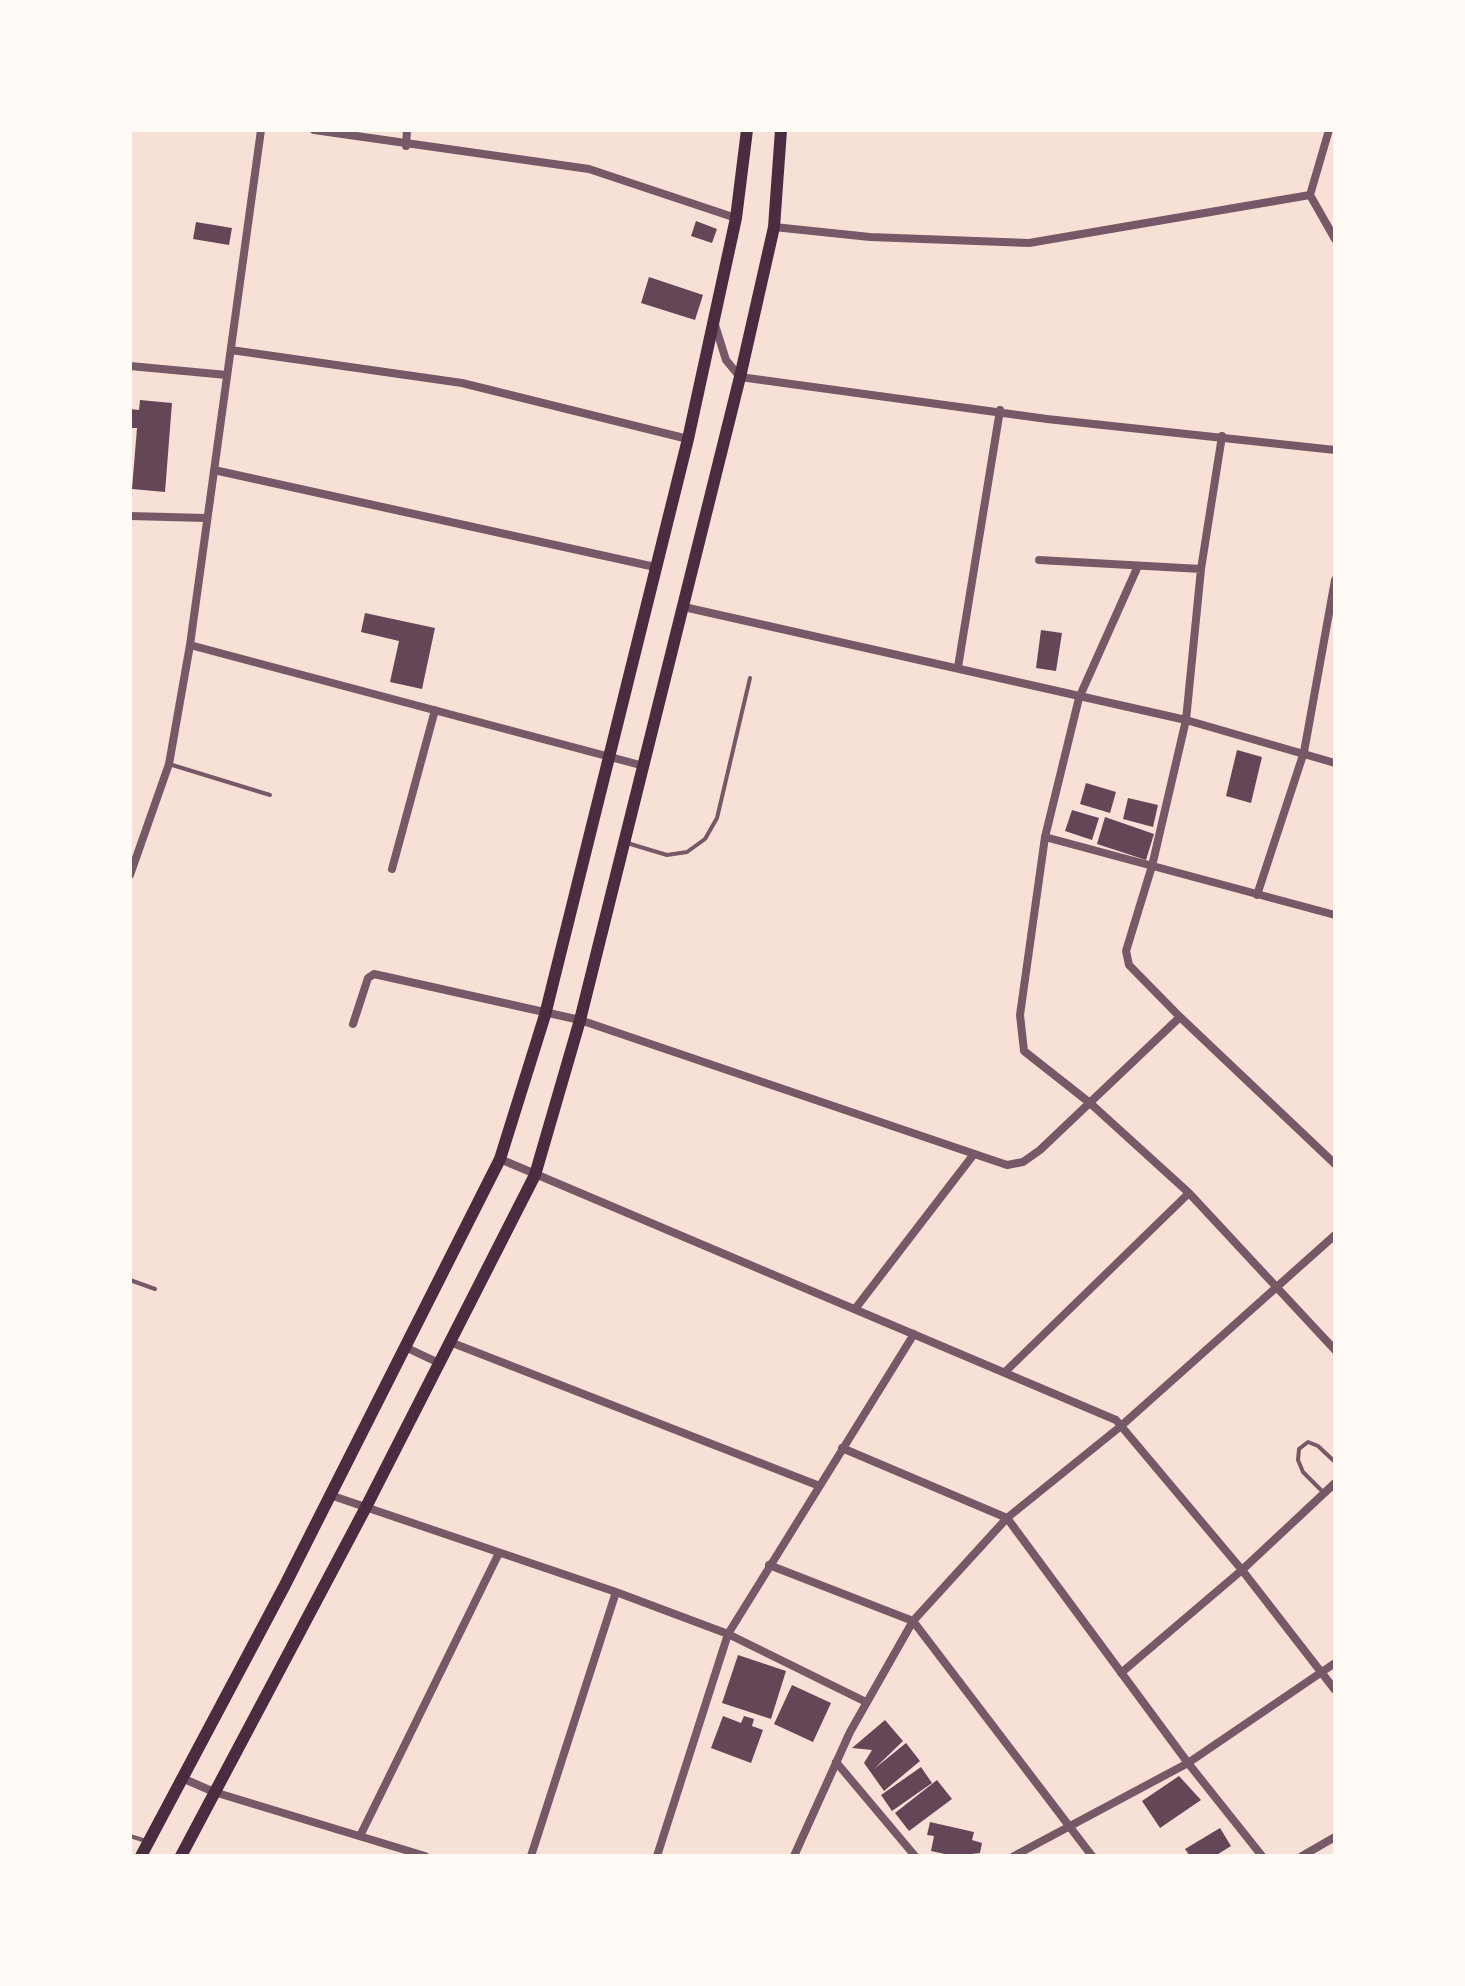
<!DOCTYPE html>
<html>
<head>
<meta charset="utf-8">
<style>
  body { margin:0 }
  #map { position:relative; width:1465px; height:1986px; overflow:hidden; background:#f7e1d7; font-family:"PT Sans Narrow",sans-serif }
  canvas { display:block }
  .frame { position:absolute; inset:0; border:132px solid #fffaf5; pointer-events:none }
</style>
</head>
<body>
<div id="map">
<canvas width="1465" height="1986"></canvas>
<div class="frame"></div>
</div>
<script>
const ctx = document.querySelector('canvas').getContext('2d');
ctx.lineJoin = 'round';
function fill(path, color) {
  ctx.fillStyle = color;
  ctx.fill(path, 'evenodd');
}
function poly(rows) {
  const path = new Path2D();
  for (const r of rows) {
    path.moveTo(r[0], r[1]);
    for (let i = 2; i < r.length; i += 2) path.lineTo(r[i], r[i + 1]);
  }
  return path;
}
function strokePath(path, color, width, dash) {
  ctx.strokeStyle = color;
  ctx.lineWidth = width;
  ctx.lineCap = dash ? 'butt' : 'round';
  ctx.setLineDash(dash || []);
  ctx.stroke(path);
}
const building = poly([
  [696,221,717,229,712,243,691,236],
  [196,222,232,228,229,245,193,239],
  [649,277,703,295,695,320,641,303],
  [140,400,172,403,165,492,132,489,137,428,130,428,130,409,139,410],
  [365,613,435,628,422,689,390,682,399,641,361,632],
  [1041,630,1062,633,1056,671,1036,668],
  [1237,750,1262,757,1251,803,1226,796],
  [1086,783,1116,792,1110,813,1080,804],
  [1128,798,1158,805,1153,827,1123,819],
  [1072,810,1099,818,1092,840,1065,831],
  [1105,817,1154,834,1146,860,1097,844],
  [738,1655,786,1671,771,1719,722,1703],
  [792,1685,831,1703,813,1742,774,1724],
  [723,1716,741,1723,744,1716,754,1719,752,1726,763,1730,751,1763,711,1748],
  [885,1720,903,1741,874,1769,906,1743,920,1761,884,1791,864,1763,872,1750,852,1748],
  [921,1767,932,1783,892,1811,881,1795],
  [1179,1776,1201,1800,1160,1828,1142,1801],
  [937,1780,952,1799,909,1831,895,1813],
  [930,1822,974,1832,972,1840,982,1843,980,1853,954,1856,931,1851,934,1836,927,1835],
  [1220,1828,1231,1846,1215,1856,1190,1856,1185,1849]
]);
const service = poly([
  [169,764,270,795],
  [627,843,667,855,687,852,705,839,717,818,750,678],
  [130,1280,155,1289],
  [1324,1493,1303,1472,1298,1460,1299,1449,1308,1442,1318,1446,1335,1462],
  [130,1836,146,1841]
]);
const minor = poly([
  [314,130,589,169,736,218],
  [1329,130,1310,195,1335,239],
  [406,146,407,130],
  [774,227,870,237,1029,243,1310,195],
  [715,325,726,360,740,377,1047,419,1335,450],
  [231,350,462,383,688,439],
  [130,366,227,375],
  [1222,436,1201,569,1186,720,1152,866,1126,951,1129,965,1180,1017,1335,1164],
  [214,470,655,567],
  [130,516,206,518],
  [1039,560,1201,569],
  [1138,566,1079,698,1045,837,1020,1015,1024,1051,1090,1103,1189,1193,1335,1350],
  [684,607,1186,720,1335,763],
  [190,645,644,766],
  [958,667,1000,410],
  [1045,837,1335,915],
  [392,869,435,710],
  [130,875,169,764,190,645,261,130],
  [1257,895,1304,752,1335,580],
  [353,1024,368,978,374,974,580,1020,1007,1165,1023,1162,1040,1150,1180,1017],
  [500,1159,1116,1420,1242,1570,1335,1690],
  [855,1309,974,1154],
  [450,1342,817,1485],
  [405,1347,439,1363],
  [1005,1372,1189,1193],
  [842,1448,1007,1518,1188,1763,1262,1856],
  [330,1495,616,1592,728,1634,866,1702],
  [769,1565,913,1621,1092,1856],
  [1121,1673,1242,1570,1335,1483],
  [836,1762,915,1856],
  [182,1778,214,1792,425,1856],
  [360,1836,498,1555],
  [531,1856,616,1592],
  [657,1856,728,1634,914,1334],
  [794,1856,850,1732,913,1621,1007,1518,1121,1426,1335,1235],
  [1014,1856,1188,1763,1335,1663],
  [1302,1856,1335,1837]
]);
const primary = poly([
  [141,1856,285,1585,500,1159,545,1015,688,439,736,218,747,130],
  [181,1856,365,1509,535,1175,580,1020,740,377,774,227,781,130]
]);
fill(building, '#644757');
strokePath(service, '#755966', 4);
strokePath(minor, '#755966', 8);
strokePath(primary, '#4a2c40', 12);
</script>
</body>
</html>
